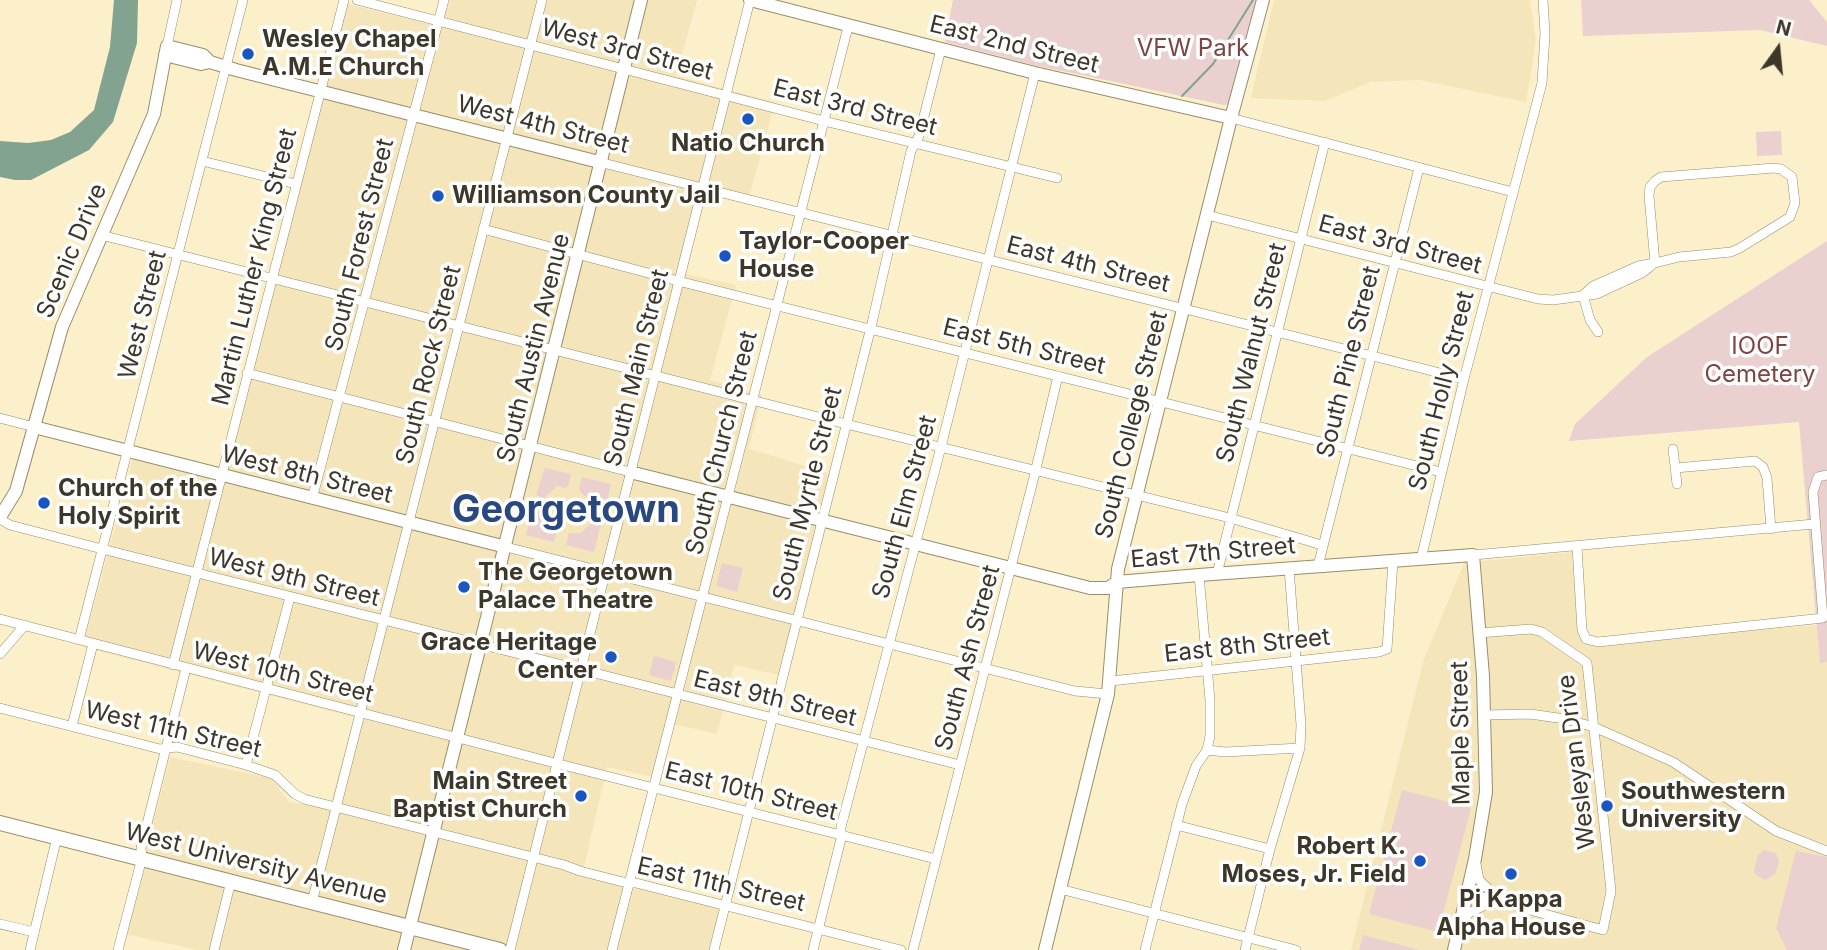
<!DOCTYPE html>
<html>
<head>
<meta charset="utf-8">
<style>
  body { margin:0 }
  #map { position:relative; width:1827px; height:950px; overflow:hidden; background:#fcf0cb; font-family:Inter,sans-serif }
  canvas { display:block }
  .north { position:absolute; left:1743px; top:14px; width:70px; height:70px; -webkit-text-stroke:5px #fefefe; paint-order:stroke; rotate:15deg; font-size:19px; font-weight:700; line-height:28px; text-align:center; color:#3c3729 }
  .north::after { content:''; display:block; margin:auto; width:24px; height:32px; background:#3c3729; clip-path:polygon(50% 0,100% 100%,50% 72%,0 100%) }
</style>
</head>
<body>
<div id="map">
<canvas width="1827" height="950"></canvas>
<div class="north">N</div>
</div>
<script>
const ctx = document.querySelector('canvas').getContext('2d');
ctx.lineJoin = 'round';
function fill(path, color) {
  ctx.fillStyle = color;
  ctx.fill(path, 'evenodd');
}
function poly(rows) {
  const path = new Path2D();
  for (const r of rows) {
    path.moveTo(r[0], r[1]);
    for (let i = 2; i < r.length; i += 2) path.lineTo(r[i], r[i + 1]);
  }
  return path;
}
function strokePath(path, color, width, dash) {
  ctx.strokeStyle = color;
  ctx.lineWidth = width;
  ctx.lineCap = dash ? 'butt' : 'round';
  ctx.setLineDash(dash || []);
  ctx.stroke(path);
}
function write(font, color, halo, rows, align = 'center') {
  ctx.font = font + ' Inter,sans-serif';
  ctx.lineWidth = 7;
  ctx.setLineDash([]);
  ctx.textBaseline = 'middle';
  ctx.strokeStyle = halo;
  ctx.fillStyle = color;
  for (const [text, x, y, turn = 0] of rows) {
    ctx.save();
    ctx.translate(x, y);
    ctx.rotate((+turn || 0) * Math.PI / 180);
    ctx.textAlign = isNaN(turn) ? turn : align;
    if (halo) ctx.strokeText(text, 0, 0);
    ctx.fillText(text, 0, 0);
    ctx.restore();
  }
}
const built = poly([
  [450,0,697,0,676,76,775,102,748,201,700,189,677,272,736,285,710,380,762,395,749,449,829,473,779,675,734,665,717,734,668,723,653,777,607,767,584,867,723,900,709,950,198,950,125,934,170,757,271,778,289,802,329,809,354,717,83,647,133,458,223,481,347,4,441,27],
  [1274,0,1530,0,1536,40,1526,102,1420,80,1371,82,1324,101,1251,98],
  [1572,552,1578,635,1586,644,1817,625,1820,663,1827,662,1827,950,1351,950,1424,659,1464,563]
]);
const green = poly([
  [953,0,1258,0,1230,104,1224,105,1034,65,945,42],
  [1581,0,1809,0,1827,22,1827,46,1760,30,1583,36],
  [1781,131,1782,155,1757,156,1756,132],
  [1827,241,1827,662,1820,663,1799,422,1569,441,1575,424,1647,357],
  [545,468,571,474,568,486,565,488,557,486,544,498,536,495],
  [582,477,611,484,604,513,597,511,591,498,583,495,579,489],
  [534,507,542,509,545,519,557,531,554,542,526,535],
  [593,521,601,524,594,552,566,545,569,533,581,533],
  [722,563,743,568,737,592,716,586],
  [654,656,676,662,671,681,649,675],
  [1402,790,1471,808,1438,932,1369,914],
  [1764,850,1776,853,1779,862,1775,874,1765,880,1756,875,1754,871,1758,855],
  [1796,851,1827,857,1827,950,1787,950,1776,928],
  [1363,935,1420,950,1359,950]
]);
const water = poly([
  [114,0,138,0,137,43,113,122,89,150,31,180,15,180,0,177,0,141,28,143,51,140,70,132,94,110,110,47]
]);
const stream = poly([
  [1182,96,1213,64,1253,0]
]);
const street = poly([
  [357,0,824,121,1057,178],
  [167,46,177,0],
  [1231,118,1513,192],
  [202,161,296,184],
  [603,163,1464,379],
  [1207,215,1538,299,1553,300,1597,294,1642,273,1651,266],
  [483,229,678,281,1441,472],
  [101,235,846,424,1230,518,1322,545],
  [1583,295,1593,286,1638,266,1655,263,1679,257,1731,252,1740,248,1790,217,1795,203,1792,177,1781,169,1774,168,1661,177,1655,181,1650,187,1649,196,1655,263],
  [1583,295,1590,320,1598,332],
  [247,373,630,472],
  [0,418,34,427],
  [1673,449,1677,484],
  [1675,468,1755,461,1763,467,1767,478,1771,529],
  [312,499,444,0],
  [0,519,10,525,102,549,960,765],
  [506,547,1075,691,1108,694],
  [1577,547,1582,630,1586,639,1598,642,1823,618,1813,492,1818,477,1827,475],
  [1473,555,1814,524],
  [1421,559,1464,379,1542,83,1545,34,1543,0],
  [1318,566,1419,168],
  [1217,574,1325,142],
  [0,619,547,761,936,859],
  [79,640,243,0],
  [0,654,25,625],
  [173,665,344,0],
  [1111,681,1379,652,1387,649,1393,561],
  [0,708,160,749,177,747,246,765,275,775,295,794,304,799,564,865,580,871,623,882,636,883,901,950],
  [1485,715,1530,714,1565,719,1594,727,1673,762,1776,831,1827,851],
  [72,726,93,644],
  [1207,750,1225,752,1300,748],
  [246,765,290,597],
  [1176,825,1270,849],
  [1476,864,1479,880,1498,898],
  [1060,889,1296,950],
  [1468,893,1603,930,1611,891,1587,663,1542,632,1531,629,1479,633],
  [312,902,542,0],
  [1463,920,1469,913,1485,905,1500,903],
  [0,924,34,932],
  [30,950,57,837],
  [118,950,142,858,141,848,186,668],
  [214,950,231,881],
  [510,950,750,0],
  [612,950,848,27],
  [714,950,872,323,911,151,919,136,941,49],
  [813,950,841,839,841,827,941,447,1035,73],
  [913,950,1034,477,1058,376],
  [1145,950,1182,804,1196,766,1207,750,1210,736,1210,700,1199,575],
  [1245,950,1270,849,1300,748,1301,725,1289,568]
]);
const secondary = poly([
  [750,0,1035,73,1231,118],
  [165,55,201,64,210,62],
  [34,427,506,547],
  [630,472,1090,588,1108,588,1117,582,1199,575,1473,555,1483,676,1486,792,1475,859,1454,950],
  [0,517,16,491,62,327,154,114,167,46,203,55,210,62,236,70,603,163],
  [404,950,641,0],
  [1045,950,1108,694,1118,569,1231,118,1263,0]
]);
const primary = poly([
  [0,823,500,950]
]);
const markers = [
  [248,54,7,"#1a56c2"],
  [748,119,7,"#1a56c2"],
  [438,196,7,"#1a56c2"],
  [725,256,7,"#1a56c2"],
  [44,503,7,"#1a56c2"],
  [464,587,7,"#1a56c2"],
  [611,657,7,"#1a56c2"],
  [581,796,7,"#1a56c2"],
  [1607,806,7,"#1a56c2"],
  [1420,861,7,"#1a56c2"],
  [1511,874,7,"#1a56c2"]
];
const poiNames = [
  ["Wesley Chapel",262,40],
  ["A.M.E Church",262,68],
  ["Natio Church",748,144,"center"],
  ["Williamson County Jail",452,196],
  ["Taylor-Cooper",739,242],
  ["House",739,270],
  ["Church of the",58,489],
  ["Holy Spirit",58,517],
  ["The Georgetown",478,573],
  ["Palace Theatre",478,601],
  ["Grace Heritage",597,643,"right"],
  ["Center",597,671,"right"],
  ["Main Street",567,782,"right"],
  ["Baptist Church",567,810,"right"],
  ["Southwestern",1621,792],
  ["University",1621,820],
  ["Robert K.",1406,847,"right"],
  ["Moses, Jr. Field",1406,875,"right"],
  ["Pi Kappa",1511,900,"center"],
  ["Alpha House",1511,928,"center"]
];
const streetNames = [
  ["East 2nd Street",1014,45,14],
  ["West 3rd Street",627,50,15],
  ["East 3rd Street",855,108,14],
  ["West 4th Street",543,125,14],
  ["South Forest Street",360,245,-76],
  ["East 3rd Street",1400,245,15],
  ["Scenic Drive",72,251,-67],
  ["East 4th Street",1088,265,14],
  ["Martin Luther King Street",255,267,-76],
  ["West Street",143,315,-76],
  ["East 5th Street",1024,347,14],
  ["South Austin Avenue",534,348,-76],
  ["South Walnut Street",1252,353,-76],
  ["South Pine Street",1349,362,-76],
  ["South Rock Street",429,365,-76],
  ["South Main Street",637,368,-76],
  ["South Holly Street",1442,391,-76],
  ["South College Street",1132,425,-76],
  ["South Church Street",722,443,-76],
  ["West 8th Street",307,475,14],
  ["South Myrtle Street",808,494,-76],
  ["South Elm Street",905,507,-75],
  ["East 7th Street",1213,553,-5],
  ["West 9th Street",294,578,14],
  ["East 8th Street",1247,646,-6],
  ["South Ash Street",968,658,-75],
  ["West 10th Street",283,673,14],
  ["East 9th Street",775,699,14],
  ["West 11th Street",173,730,13],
  ["Maple Street",1461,733,-91],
  ["Wesleyan Drive",1577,762,-97],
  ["East 10th Street",751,792,14],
  ["West University Avenue",256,864,14],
  ["East 11th Street",721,885,13]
];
const parkNames = [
  ["VFW Park",1193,49],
  ["IOOF",1760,347],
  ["Cemetery",1760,375]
];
const townNames = [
  ["Georgetown",566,511]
];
fill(built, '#f4e5ba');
fill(green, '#ead0ce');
fill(water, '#81a390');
strokePath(stream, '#81a390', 2);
strokePath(street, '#988d6b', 10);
strokePath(secondary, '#988d6b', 14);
strokePath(primary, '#988d6b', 16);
strokePath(street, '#fff', 9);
strokePath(secondary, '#fff', 12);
strokePath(primary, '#fff', 14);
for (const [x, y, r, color] of markers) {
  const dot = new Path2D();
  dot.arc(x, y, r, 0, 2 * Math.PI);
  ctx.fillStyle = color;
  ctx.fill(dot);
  strokePath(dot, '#fefefe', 2.5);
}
write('bold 24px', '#3c3729', '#fefefe', poiNames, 'left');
write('24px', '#3c3729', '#fefefe', streetNames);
write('24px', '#7c4541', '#fefefe', parkNames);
write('bold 38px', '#29487f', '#fefefe', townNames);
</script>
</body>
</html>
